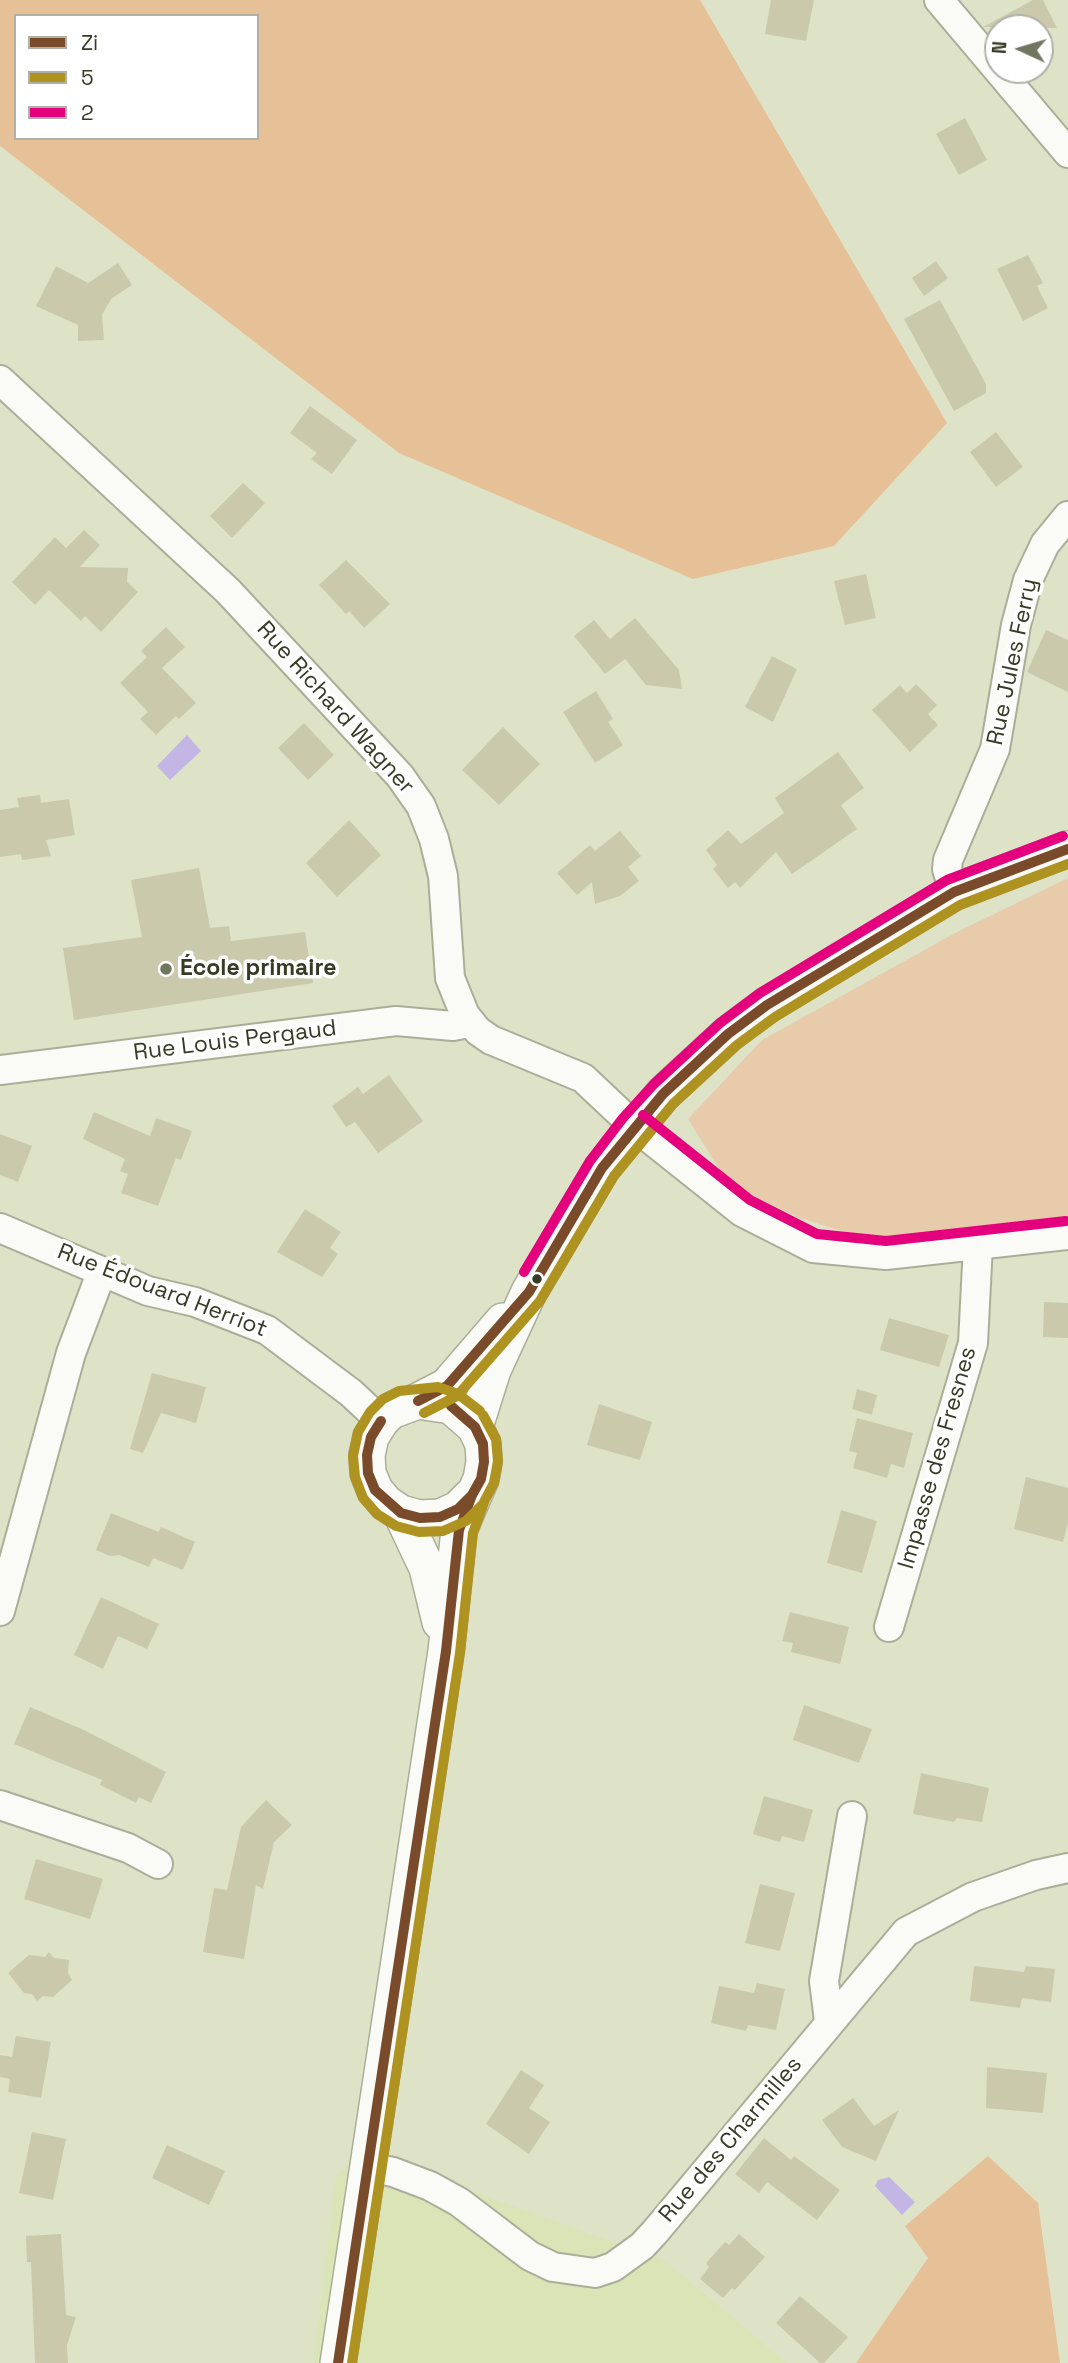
<!DOCTYPE html>
<html>
<head>
<meta charset="utf-8">
<style>
  body { margin:0 }
  #map { position:relative; width:1068px; height:2363px; overflow:hidden; background:#dee3c8; font-family:"Space Grotesk",sans-serif }
  canvas { display:block }
  .legend { position:absolute; left:14px; top:14px; width:245px; height:126px; box-sizing:border-box; background:#fff; border:2px solid #afb1a8; margin:0; padding:9px 12px; list-style:none; font-size:21px; color:#373b26 }
  .legend li { display:flex; align-items:center; gap:14px; height:35px }
  .legend b { width:35px; border:2px solid #afb1a8 }
  .north { position:absolute; left:984px; top:14px; width:70px; height:70px; box-sizing:border-box; background:#fff; border:2px solid #afb1a8; border-radius:50%; rotate:274deg; font-size:19px; font-weight:700; line-height:28px; text-align:center; color:#373b26 }
  .north::after { content:''; display:block; margin:auto; width:24px; height:32px; background:#71765f; clip-path:polygon(50% 0,100% 100%,50% 72%,0 100%) }
</style>
</head>
<body>
<div id="map">
<canvas width="1068" height="2363"></canvas>
<ul class="legend">
<li><b style="height:9px;background:#7a4b2a"></b>Zi</li>
<li><b style="height:9px;background:#ae9321"></b>5</li>
<li><b style="height:9px;background:#e5007d"></b>2</li>
</ul>
<div class="north">N</div>
</div>
<script>
const ctx = document.querySelector('canvas').getContext('2d');
ctx.lineJoin = 'round';
function fill(path, color) {
  ctx.fillStyle = color;
  ctx.fill(path, 'evenodd');
}
function poly(rows) {
  const path = new Path2D();
  for (const r of rows) {
    path.moveTo(r[0], r[1]);
    for (let i = 2; i < r.length; i += 2) path.lineTo(r[i], r[i + 1]);
  }
  return path;
}
function strokePath(path, color, width, dash) {
  ctx.strokeStyle = color;
  ctx.lineWidth = width;
  ctx.lineCap = dash ? 'butt' : 'round';
  ctx.setLineDash(dash || []);
  ctx.stroke(path);
}
function write(font, color, halo, rows, align = 'center') {
  ctx.font = font + ' "Space Grotesk",sans-serif';
  ctx.lineWidth = 7;
  ctx.setLineDash([]);
  ctx.textBaseline = 'middle';
  ctx.strokeStyle = halo;
  ctx.fillStyle = color;
  for (const [text, x, y, turn = 0] of rows) {
    ctx.save();
    ctx.translate(x, y);
    ctx.rotate((+turn || 0) * Math.PI / 180);
    ctx.textAlign = isNaN(turn) ? turn : align;
    if (halo) ctx.strokeText(text, 0, 0);
    ctx.fillText(text, 0, 0);
    ctx.restore();
  }
}
const built = poly([
  [377,2157,666,2261,787,2363,313,2363,336,2173]
]);
const green = poly([
  [1068,878,1068,1218,876,1242,797,1217,728,1183,688,1119,762,1040,957,932]
]);
const forest = poly([
  [0,0,700,0,947,423,834,546,693,579,399,453,0,146],
  [16,16,257,16,257,138,16,138],
  [988,2156,1038,2203,1060,2363,856,2363,928,2258,905,2226]
]);
const water = poly([
  [187,735,201,751,170,780,157,766],
  [889,2177,915,2202,902,2215,875,2186,878,2180]
]);
const building = poly([
  [771,0,814,0,806,41,765,34],
  [1033,0,1043,0,1057,28,983,27],
  [965,118,987,160,959,175,936,134],
  [1028,255,1043,283,1037,286,1048,308,1023,321,997,269],
  [936,261,948,278,924,296,912,278],
  [118,263,132,285,111,299,102,315,104,340,78,341,78,325,36,306,56,266,88,283],
  [940,300,986,384,986,393,954,411,904,319],
  [310,406,357,440,332,474,311,459,317,453,290,433],
  [996,432,1023,467,996,487,970,452],
  [243,483,265,503,232,538,210,516],
  [84,530,100,545,80,567,128,568,127,582,138,592,101,632,85,616,81,621,49,590,35,605,12,582,55,537,66,548],
  [346,560,390,604,364,628,349,611,346,614,319,585],
  [866,574,876,618,845,625,834,581],
  [635,618,679,670,682,689,646,685,625,659,605,674,574,636,594,620,610,639],
  [166,627,185,647,162,668,196,703,179,719,176,716,156,735,140,719,148,712,120,683,147,657,141,651],
  [1046,630,1068,640,1068,692,1027,672],
  [772,656,797,669,773,722,745,707],
  [916,684,937,705,928,714,938,725,910,752,872,710,900,685,907,693],
  [596,691,613,719,608,722,623,745,595,763,563,712],
  [304,723,334,755,308,780,278,748],
  [503,727,540,764,499,805,462,770],
  [838,752,864,788,841,805,857,829,792,874,776,852,740,888,735,882,728,888,713,869,717,865,706,850,728,830,741,844,784,813,775,798],
  [40,795,41,803,69,799,75,835,46,840,51,856,22,860,21,854,0,857,0,810,19,807,17,798],
  [349,820,381,855,337,897,306,863],
  [620,831,641,856,628,867,639,881,620,896,595,904,592,882,577,895,557,873,590,845,595,851],
  [199,868,210,928,229,926,231,941,305,932,313,983,74,1020,63,948,142,937,131,880],
  [389,1075,423,1121,378,1153,355,1122,346,1127,332,1106,358,1087,363,1094],
  [94,1112,150,1136,156,1118,192,1131,181,1160,176,1158,158,1206,121,1193,128,1174,120,1171,125,1159,83,1139],
  [0,1134,32,1146,18,1182,0,1175],
  [305,1209,341,1232,330,1248,338,1254,322,1277,277,1252],
  [1044,1302,1068,1303,1068,1338,1043,1337],
  [889,1318,949,1335,939,1367,880,1350],
  [152,1373,206,1387,196,1423,161,1413,143,1453,130,1449],
  [857,1389,877,1395,872,1415,852,1409],
  [599,1404,652,1422,640,1460,587,1445],
  [857,1418,913,1433,904,1468,891,1464,887,1478,853,1468,857,1453,849,1451],
  [1026,1477,1068,1488,1068,1523,1063,1542,1014,1529],
  [841,1510,877,1521,862,1573,827,1563],
  [111,1513,159,1532,161,1527,195,1542,183,1570,153,1558,149,1567,119,1555,110,1556,96,1550],
  [101,1597,159,1624,147,1649,118,1636,103,1669,74,1655],
  [790,1612,849,1627,840,1664,791,1652,793,1643,782,1641],
  [804,1705,872,1729,859,1763,793,1740],
  [30,1707,84,1730,166,1772,151,1803,139,1797,136,1803,100,1785,102,1780,14,1744],
  [921,1773,989,1788,982,1822,957,1818,954,1822,913,1814],
  [764,1796,813,1810,804,1842,782,1836,780,1842,753,1834],
  [266,1800,292,1825,274,1842,263,1889,256,1885,244,1959,203,1952,214,1888,227,1890,241,1827],
  [36,1859,103,1879,90,1919,24,1899],
  [760,1884,795,1893,780,1951,745,1943],
  [49,1952,54,1958,69,1960,68,1973,72,1980,53,1997,43,1996,37,2001,32,1994,24,1993,8,1973,29,1955,45,1957],
  [974,1966,1024,1972,1026,1966,1055,1969,1051,2002,1022,1998,1020,2008,970,2001],
  [757,1983,785,1989,776,2030,748,2025,746,2031,711,2023,719,1986,754,1993],
  [16,2036,51,2042,41,2098,8,2092,10,2079,0,2077,0,2055,12,2057],
  [987,2067,1047,2073,1043,2113,986,2108],
  [521,2070,544,2085,529,2108,550,2122,529,2154,486,2124],
  [853,2098,874,2126,899,2110,876,2161,842,2147,822,2120],
  [32,2132,66,2139,53,2200,19,2193],
  [764,2138,791,2160,794,2156,840,2190,817,2220,767,2182,759,2193,735,2174],
  [167,2145,225,2171,209,2205,152,2178],
  [61,2234,66,2315,76,2317,67,2345,68,2363,35,2363,31,2262,27,2262,26,2236],
  [739,2234,765,2257,735,2290,732,2288,723,2298,700,2279,709,2267,706,2263,725,2242,729,2245],
  [800,2296,848,2337,824,2363,820,2363,776,2323]
]);
const minor = poly([
  [939,0,1068,153],
  [0,380,228,591,400,776,421,806,434,839,443,876,450,978,465,1015,478,1031,491,1040,583,1078,634,1126,742,1212,813,1248,886,1255,1068,1235],
  [954,892,947,869,948,860,995,749,1016,625,1028,580,1045,544,1068,516],
  [0,1070,396,1021,453,1026,470,1023],
  [0,1228,148,1291,195,1302,267,1330,351,1393,381,1421],
  [0,1611,71,1353,102,1271],
  [889,1627,973,1343,978,1245],
  [0,1805,128,1848,158,1864],
  [829,2021,824,1981,852,1816],
  [369,2167,393,2172,430,2186,459,2202,530,2256,553,2267,595,2273,613,2267,642,2246,655,2232,906,1932,973,1897,1036,1875,1068,1868]
]);
const major = poly([
  [418,1401,447,1386,503,1321],
  [475,1427,493,1370,529,1292,602,1168,663,1094,728,1034,767,1005,954,892,1068,849],
  [401,1513,427,1568,440,1622],
  [338,2363,446,1651,459,1530,481,1479,484,1462,483,1444,475,1427,451,1406,418,1401,391,1411,381,1421,371,1437,367,1455,368,1473,375,1490,386,1503,401,1513,420,1518,440,1517,458,1509,472,1495]
]);
const bus1 = poly([
  [418,1401,447,1386,529,1292,602,1168,663,1094,728,1034,767,1005,954,892,1068,849],
  [381,1421,371,1437,367,1455,368,1473,375,1490,401,1513,420,1518,440,1517,458,1509,472,1495,481,1479,484,1462,483,1444,475,1427,451,1406],
  [338,2363,446,1651,459,1530,472,1495]
]);
const bus2 = poly([
  [480,1411,458,1394,438,1387,399,1391,383,1399,370,1412,358,1432,353,1456,355,1477,363,1498,377,1514,396,1526,419,1532,443,1531,466,1521,483,1504],
  [424,1413,457,1396,540,1301,614,1176,673,1104,737,1045,775,1017,960,905,1068,864],
  [483,1415,496,1439,498,1461,494,1483,484,1502],
  [352,2363,460,1653,473,1533,485,1500]
]);
const bus3 = poly([
  [643,1115,750,1200,817,1234,886,1241,1066,1221],
  [524,1272,590,1161,623,1118,654,1084,720,1023,760,993,947,880,1063,836]
]);
const markers = [
  [166,969,7,"#71765f"],
  [537,1279,6,"#373b26"]
];
const streetNames = [
  ["Rue Jules Ferry",1013,662,-78],
  ["Rue Richard Wagner",335,708,48],
  ["Rue Louis Pergaud",235,1041,-7],
  ["Rue Édouard Herriot",162,1291,21],
  ["Impasse des Fresnes",938,1458,-74],
  ["Rue des Charmilles",731,2140,-50]
];
const poiNames = [
  ["École primaire",180,969]
];
fill(built, '#dbe4b7');
fill(green, '#e7cbaa');
fill(forest, '#e6c198');
fill(water, '#c3b6e4');
fill(building, '#cac9ac');
strokePath(minor, '#aaae99', 32);
strokePath(major, '#aaae99', 38);
strokePath(minor, '#fafbf7', 28);
strokePath(major, '#fafbf7', 35);
strokePath(bus1, '#7a4b2a', 10);
strokePath(bus2, '#ae9321', 10);
strokePath(bus3, '#e5007d', 10);
for (const [x, y, r, color] of markers) {
  const dot = new Path2D();
  dot.arc(x, y, r, 0, 2 * Math.PI);
  ctx.fillStyle = color;
  ctx.fill(dot);
  strokePath(dot, '#fff', 2.5);
}
write('23px', '#373b26', '#fff', streetNames);
write('bold 23px', '#373b26', '#fff', poiNames, 'left');
</script>
</body>
</html>
